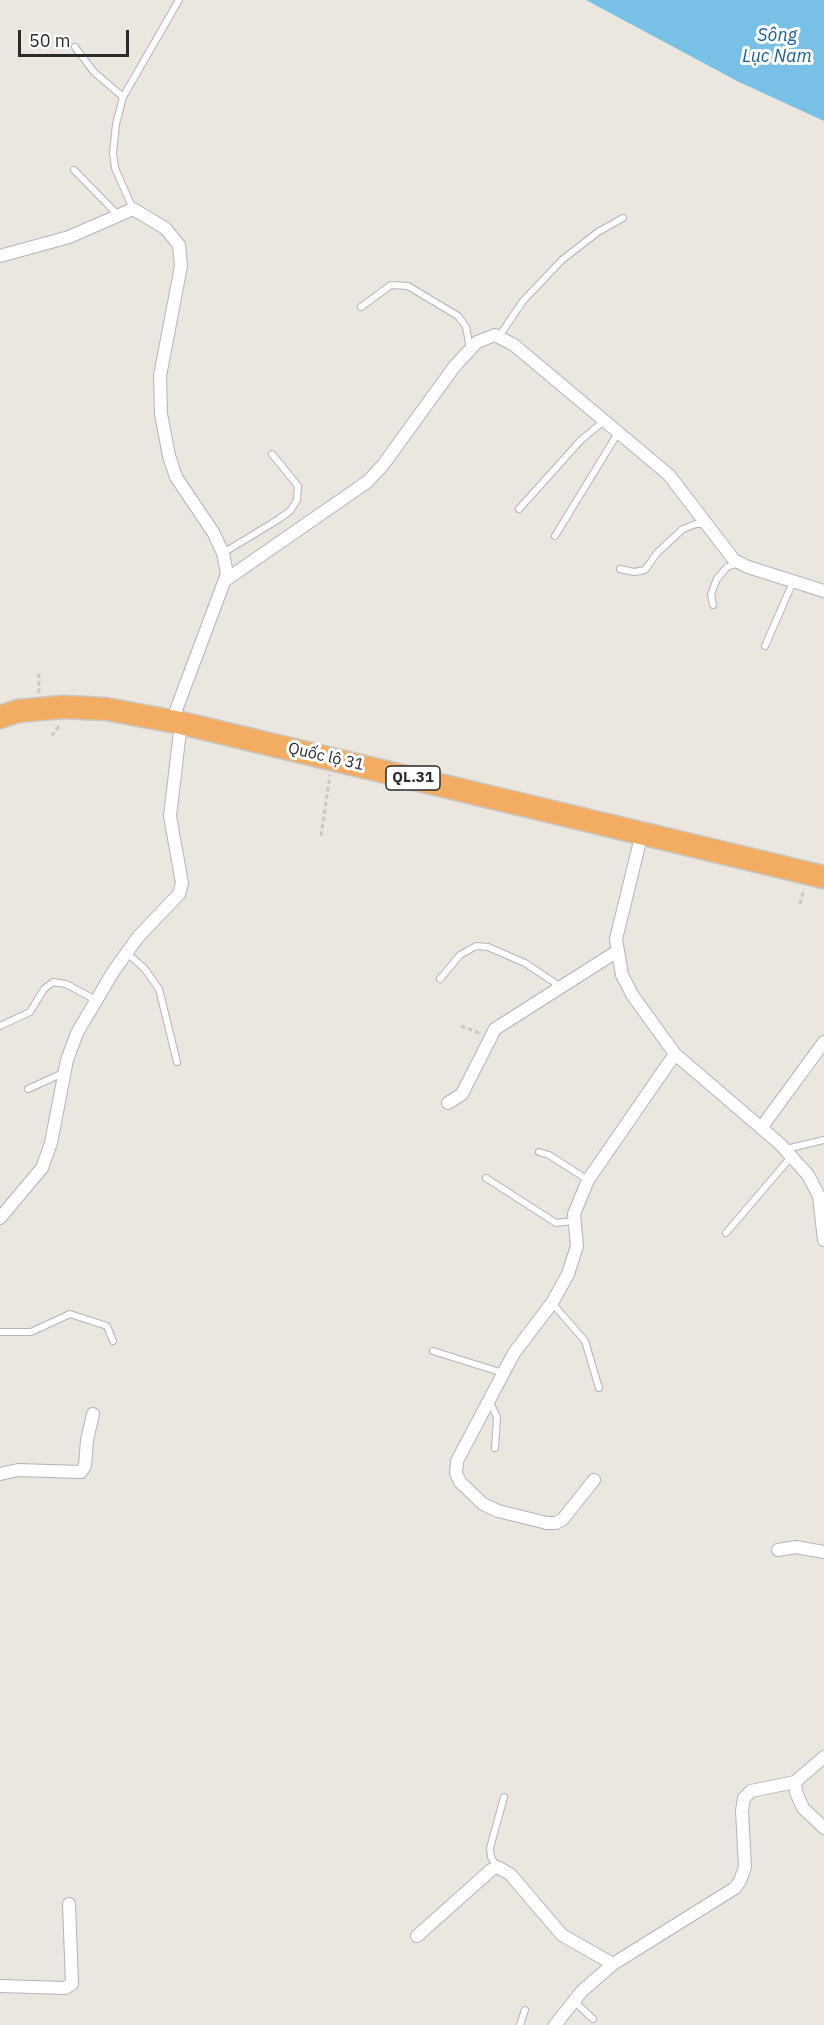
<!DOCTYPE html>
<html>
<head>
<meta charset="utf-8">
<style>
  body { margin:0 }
  #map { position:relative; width:824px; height:2025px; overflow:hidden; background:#ece7de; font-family:"IBM Plex Sans",sans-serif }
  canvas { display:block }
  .scale { position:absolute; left:18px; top:30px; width:111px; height:27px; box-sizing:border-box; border:3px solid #2b2b2b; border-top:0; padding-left:8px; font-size:18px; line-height:21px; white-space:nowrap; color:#2b2b2b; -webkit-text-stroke:4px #fff; paint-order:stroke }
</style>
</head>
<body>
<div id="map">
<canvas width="824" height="2025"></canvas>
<div class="scale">50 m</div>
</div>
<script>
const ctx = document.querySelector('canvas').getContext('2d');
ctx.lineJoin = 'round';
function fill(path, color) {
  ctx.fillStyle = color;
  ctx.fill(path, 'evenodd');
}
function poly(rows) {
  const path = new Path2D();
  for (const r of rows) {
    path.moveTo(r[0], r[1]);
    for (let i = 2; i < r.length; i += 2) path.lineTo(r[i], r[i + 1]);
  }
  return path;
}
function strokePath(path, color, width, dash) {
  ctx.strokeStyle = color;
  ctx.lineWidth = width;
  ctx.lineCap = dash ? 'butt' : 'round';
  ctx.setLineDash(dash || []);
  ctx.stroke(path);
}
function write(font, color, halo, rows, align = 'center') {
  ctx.font = font + ' "IBM Plex Sans",sans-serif';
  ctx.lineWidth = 6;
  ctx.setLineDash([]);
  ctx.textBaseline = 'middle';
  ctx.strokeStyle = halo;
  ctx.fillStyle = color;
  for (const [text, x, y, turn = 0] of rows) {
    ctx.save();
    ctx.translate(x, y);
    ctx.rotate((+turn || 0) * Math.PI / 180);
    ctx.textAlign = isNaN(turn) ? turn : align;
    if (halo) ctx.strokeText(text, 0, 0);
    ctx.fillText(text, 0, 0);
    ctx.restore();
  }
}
const water = poly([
  [586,0,824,0,824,121,737,81]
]);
const path = poly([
  [39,693,39,673],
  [52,736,59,726],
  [321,836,330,775],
  [800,904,804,889],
  [461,1026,479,1033]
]);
const lane = poly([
  [75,47,94,72,123,97],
  [74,170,119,216],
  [133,209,115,168,113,153,116,124,123,97,179,0],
  [361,307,391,285,408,286,458,316,466,327,470,349],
  [500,335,523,301,562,260,598,232,623,218],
  [519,509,581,440,604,421],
  [555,536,618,433],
  [223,553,279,519,291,510,297,500,298,486,272,454],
  [620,569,634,572,645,570,657,553,683,529,696,524,707,524],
  [713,605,711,594,717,579,727,567,736,564],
  [765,646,793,582],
  [128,954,144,968,159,989,177,1062],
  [440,979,460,955,476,946,488,947,525,963,561,987],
  [0,1026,30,1012,44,989,53,982,66,984,96,1000],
  [28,1089,63,1073],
  [786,1149,824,1140],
  [539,1152,549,1155,588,1180],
  [486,1178,556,1223,573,1221],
  [726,1233,791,1157],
  [552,1303,585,1341,599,1388],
  [0,1332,31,1332,70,1314,107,1326,113,1341],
  [433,1351,503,1373],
  [489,1400,497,1417,495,1448],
  [497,1867,491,1857,490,1848,504,1797],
  [574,2001,593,2019],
  [520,2025,525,2010]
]);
const street = poly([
  [0,256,69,237,133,209,165,228,179,245,181,266,160,376,161,414,169,456,176,477,213,532,223,553,227,574,172,721],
  [227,579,367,482,383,465,454,367,477,342,495,335,514,345,669,475,734,560,748,567,824,591],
  [642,833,616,939,622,975,633,996,675,1054,780,1144,808,1175,819,1196,824,1240],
  [448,1103,462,1094,495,1029,616,952],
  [761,1128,824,1042],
  [0,1218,42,1168,51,1143,67,1060,77,1033,113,972,138,937,179,894,182,883,170,816,181,723],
  [0,1474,18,1470,81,1472,85,1466,87,1440,93,1414],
  [594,1480,563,1519,556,1523,547,1523,498,1511,483,1504,460,1482,456,1473,457,1461,514,1353,552,1303,568,1274,577,1246,574,1214,588,1180,675,1054],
  [778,1550,796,1547,824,1552],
  [824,1757,795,1782,796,1792,803,1808,824,1828],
  [417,1936,491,1870,497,1867,510,1874,562,1935,613,1964],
  [0,1986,65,1988,72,1984,69,1904],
  [555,2025,582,1991,613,1964,735,1888,740,1881,745,1867,742,1811,744,1798,751,1791,795,1782]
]);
const highway = poly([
  [0,717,18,711,63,707,106,709,181,723,824,877]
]);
const shields = [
  [413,778,54]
];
const shieldNames = [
  ["QL.31",413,778]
];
const streetNames = [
  ["Quốc lộ 31",326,757,13]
];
const waterNames = [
  ["Sông",777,36],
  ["Lục Nam",777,57]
];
fill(water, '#79c0e6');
strokePath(lane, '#b2b3bd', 8);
strokePath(street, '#b2b3bd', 14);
strokePath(highway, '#c8c8c8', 25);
strokePath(path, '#c8c8c8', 3, [4.5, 3]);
strokePath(lane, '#fff', 6);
strokePath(street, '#fff', 12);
strokePath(highway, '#f2ad63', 22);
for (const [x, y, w] of shields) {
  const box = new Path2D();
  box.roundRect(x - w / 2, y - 12, w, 24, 4.5);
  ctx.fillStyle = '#fff';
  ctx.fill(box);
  strokePath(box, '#2b2b2b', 1.5);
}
write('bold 15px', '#2b2b2b', null, shieldNames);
write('16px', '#2b2b2b', '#fff', streetNames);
write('italic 18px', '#175e93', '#fff', waterNames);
</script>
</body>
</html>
